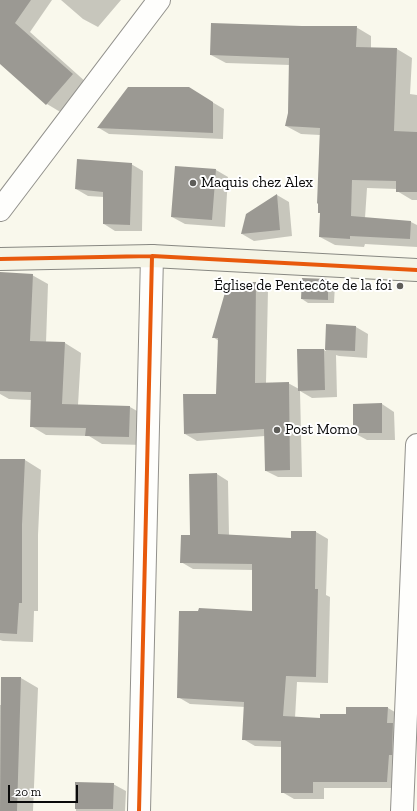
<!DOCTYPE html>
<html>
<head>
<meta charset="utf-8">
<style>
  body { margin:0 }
  #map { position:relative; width:417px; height:811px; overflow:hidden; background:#f9f8ec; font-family:"Zilla Slab",serif }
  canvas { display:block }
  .scale { position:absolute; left:8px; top:785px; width:70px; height:18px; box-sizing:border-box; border:2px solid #0a0a0a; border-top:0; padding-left:5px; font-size:12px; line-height:14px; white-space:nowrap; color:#0a0a0a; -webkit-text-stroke:3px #fff; paint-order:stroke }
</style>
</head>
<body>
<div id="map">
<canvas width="417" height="811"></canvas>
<div class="scale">20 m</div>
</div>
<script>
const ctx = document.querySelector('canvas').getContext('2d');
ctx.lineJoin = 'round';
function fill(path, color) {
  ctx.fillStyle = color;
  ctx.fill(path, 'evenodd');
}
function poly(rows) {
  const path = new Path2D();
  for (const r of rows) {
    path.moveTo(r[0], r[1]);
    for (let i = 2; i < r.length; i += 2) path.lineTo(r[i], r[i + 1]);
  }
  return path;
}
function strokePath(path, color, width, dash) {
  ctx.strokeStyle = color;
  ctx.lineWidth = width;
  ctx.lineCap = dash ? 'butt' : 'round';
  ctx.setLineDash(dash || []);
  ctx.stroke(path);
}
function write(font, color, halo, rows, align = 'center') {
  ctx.font = font + ' "Zilla Slab",serif';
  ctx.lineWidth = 4;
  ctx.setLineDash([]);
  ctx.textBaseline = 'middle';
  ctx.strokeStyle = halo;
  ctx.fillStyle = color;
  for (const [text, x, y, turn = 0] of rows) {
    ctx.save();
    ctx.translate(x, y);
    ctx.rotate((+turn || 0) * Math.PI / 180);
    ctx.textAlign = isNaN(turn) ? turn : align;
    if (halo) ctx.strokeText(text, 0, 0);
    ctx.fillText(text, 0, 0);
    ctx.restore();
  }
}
const shadow = poly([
  [0,0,52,0,30,32,87,83,62,113,47,104,0,63],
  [61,0,121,0,98,27,83,19],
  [302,27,356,27,371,36,371,48,397,49,412,58,410,94,417,95,417,200,412,200,397,191,397,189,367,188,365,218,411,222,417,225,417,247,365,244,364,247,335,245,320,237,321,214,319,212,319,204,318,203,320,135,301,134,286,126,289,113,290,65,226,63,211,55],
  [200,95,224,109,223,139,109,134,99,128],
  [131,164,143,171,142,231,115,231,104,224,104,197,88,196,76,189],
  [216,170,228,177,225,227,185,224,172,217],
  [277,195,289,202,292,236,254,241,242,234],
  [0,273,32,275,48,284,46,343,65,343,81,353,78,405,130,407,146,416,145,445,102,444,89,436,46,435,31,426,31,400,9,399,0,394],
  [303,279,328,280,335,284,334,303,308,303,302,299],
  [256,283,268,290,266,383,288,383,299,389,324,350,326,351,327,325,356,327,368,334,367,358,339,356,336,355,337,397,312,398,300,391,302,477,278,477,266,471,265,436,197,441,185,434,217,395,219,341,213,337],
  [382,404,394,412,395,440,367,440,354,433],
  [0,460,25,460,41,470,38,535,38,611,34,611,33,642,3,641,0,640],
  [217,474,228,481,229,535,292,539,316,532,328,539,326,595,330,597,328,683,297,682,295,718,321,719,388,708,400,715,398,788,324,788,324,799,294,799,282,792,282,747,255,746,243,739,245,707,190,704,178,697,253,612,253,570,193,569,181,562],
  [21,678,38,688,33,811,0,811,0,705,1,705],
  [76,783,113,784,126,791,125,811,76,811]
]);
const building = poly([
  [0,0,31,0,15,23,73,74,46,105,0,64],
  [211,23,302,26,357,26,356,47,397,48,394,131,417,132,417,192,396,192,396,181,352,180,351,216,411,221,410,239,350,236,350,239,319,237,320,213,318,213,318,203,317,204,320,128,285,126,288,113,289,58,210,55],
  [128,87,189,87,213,102,213,133,97,128],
  [77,159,132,163,130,225,103,224,103,192,75,189],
  [175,166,216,169,212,220,171,217],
  [277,194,280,230,241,234,246,214],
  [0,272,33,274,30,341,65,342,62,404,130,406,129,437,85,436,86,428,30,427,31,392,0,391],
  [302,278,328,279,328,300,301,299],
  [228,282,256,282,255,383,289,382,290,470,265,471,264,429,184,434,183,394,216,394,218,338,212,338],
  [326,324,356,326,355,351,325,350],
  [297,349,324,349,325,390,298,391],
  [382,403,382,433,353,433,353,404],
  [0,459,25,459,22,525,22,603,19,603,17,634,0,633],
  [217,473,218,534,291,538,291,531,316,531,315,589,318,589,316,677,286,676,283,716,320,718,320,714,346,714,346,707,388,707,387,723,393,723,392,755,389,755,387,782,313,782,313,793,281,793,281,741,242,740,244,702,177,698,179,611,198,611,199,608,252,611,252,564,180,563,181,535,190,535,189,474],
  [1,677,21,677,17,811,0,811],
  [75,782,114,783,113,809,75,809]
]);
const street = poly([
  [0,210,159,0],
  [139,811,152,256],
  [402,811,417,445]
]);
const secondary = poly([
  [0,259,152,256,417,270]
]);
const cycleway = poly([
  [0,259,152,256,417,270],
  [139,811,152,256]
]);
const markers = [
  [193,183,4,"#5e5d59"],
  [400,286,4,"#5e5d59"],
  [277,430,4,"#5e5d59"]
];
const poiNames = [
  ["Maquis chez Alex",201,183],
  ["Église de Pentecôte de la foi",392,286,"right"],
  ["Post Momo",285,430]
];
fill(shadow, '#0003');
fill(building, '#9b9993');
strokePath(street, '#92918c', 24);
strokePath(secondary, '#888882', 24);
strokePath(street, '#fefefc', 22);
strokePath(secondary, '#f4f4e6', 22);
strokePath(cycleway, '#e8590c', 4);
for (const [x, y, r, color] of markers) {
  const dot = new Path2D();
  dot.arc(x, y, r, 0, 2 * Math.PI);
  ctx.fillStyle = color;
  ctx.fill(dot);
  strokePath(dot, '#fff', 1.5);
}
write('15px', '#0a0a0a', '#fff', poiNames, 'left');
</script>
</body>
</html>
